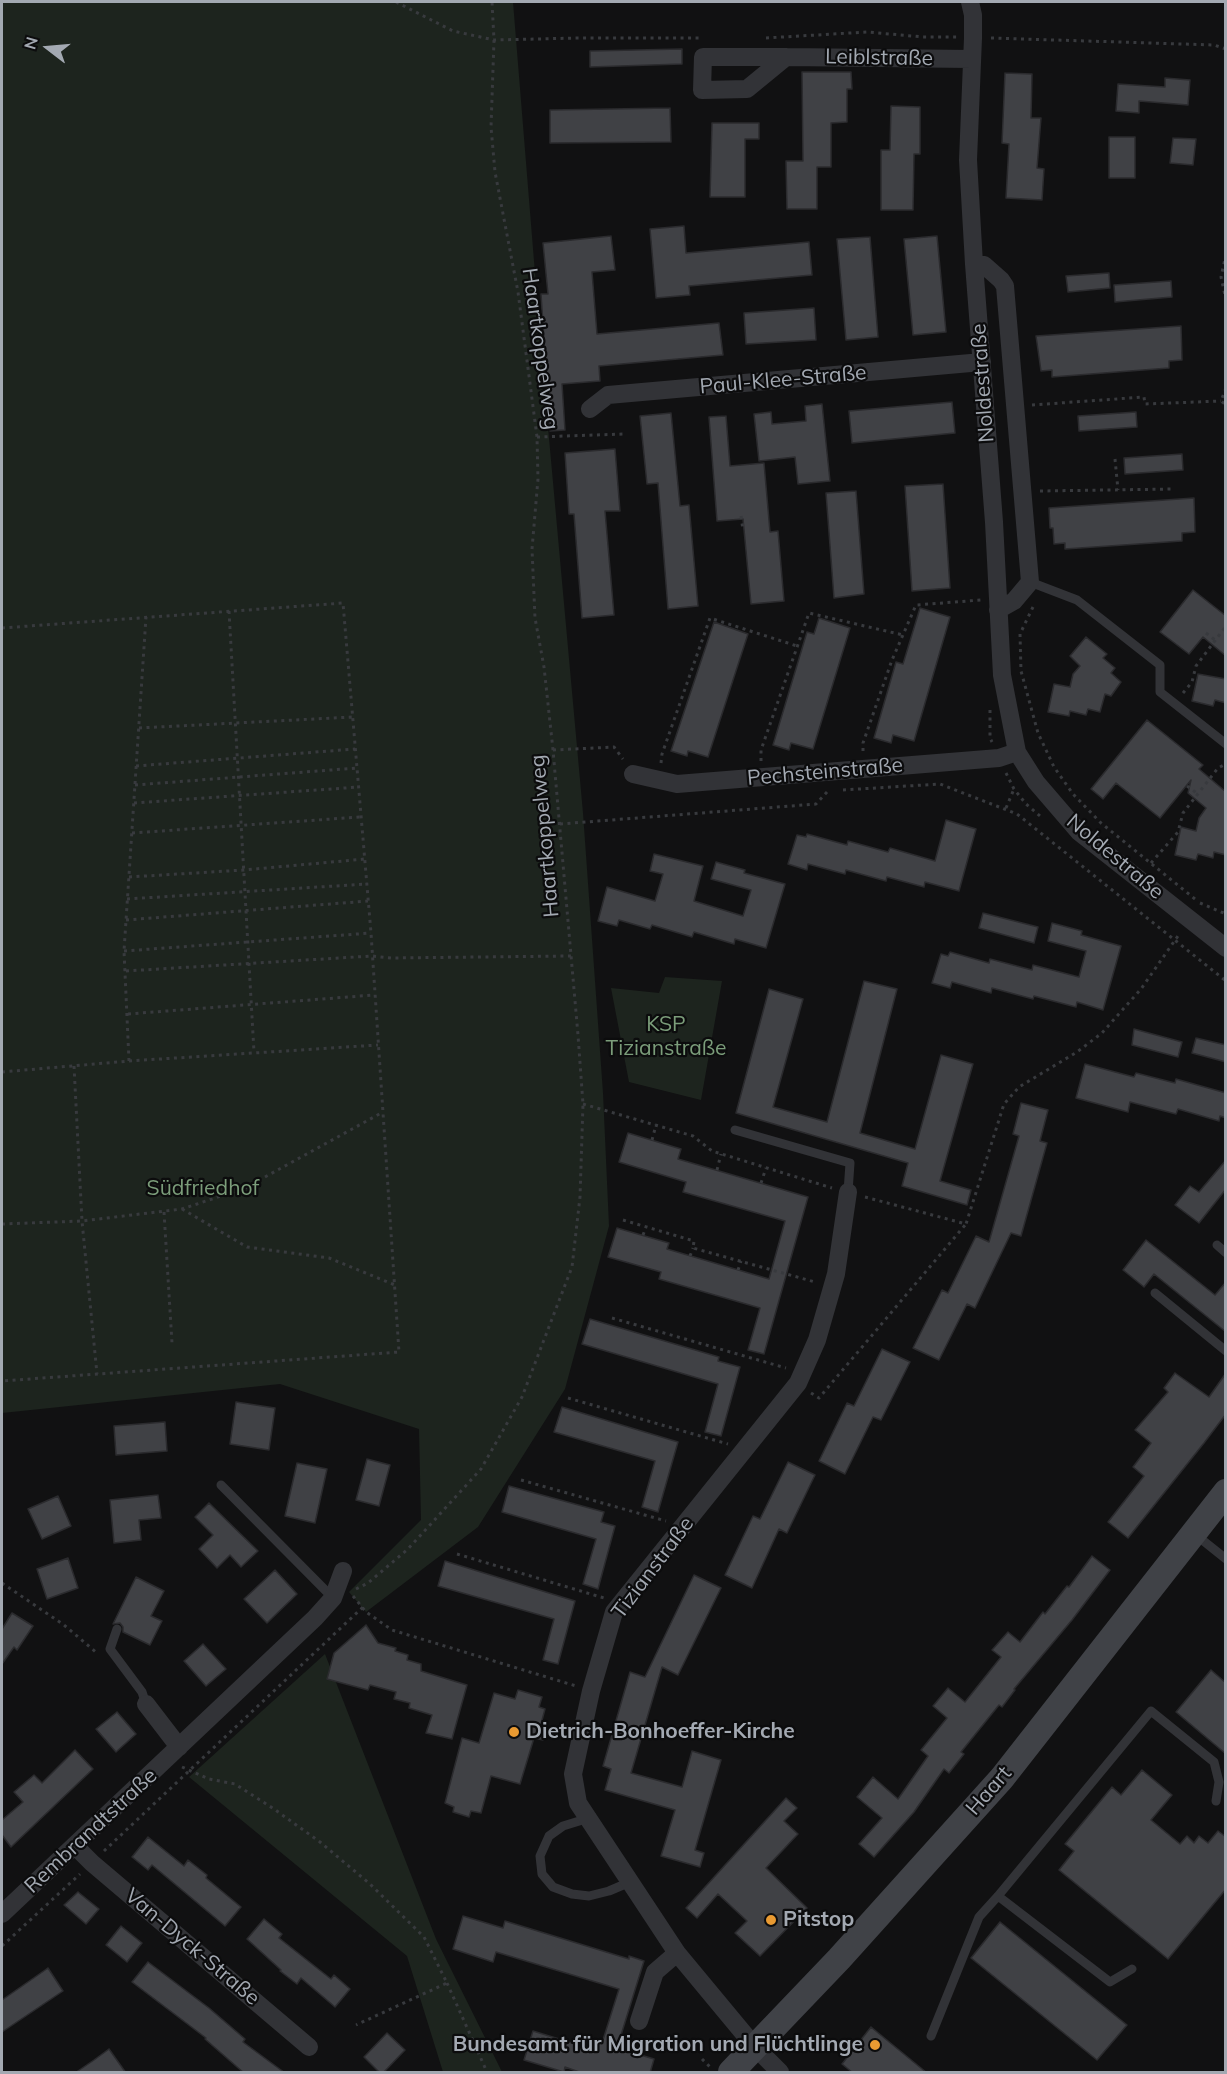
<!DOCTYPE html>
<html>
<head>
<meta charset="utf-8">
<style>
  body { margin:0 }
  #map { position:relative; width:1227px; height:2074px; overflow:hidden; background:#111112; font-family:Mulish,sans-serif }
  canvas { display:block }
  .frame { position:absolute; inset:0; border:3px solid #a3a9b2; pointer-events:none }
  .north { position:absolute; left:18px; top:18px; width:60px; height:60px; -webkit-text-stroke:4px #0c0c0d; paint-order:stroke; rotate:286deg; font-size:16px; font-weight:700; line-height:24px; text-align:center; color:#a3a9b2 }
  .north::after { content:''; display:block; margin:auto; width:21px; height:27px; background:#a3a9b2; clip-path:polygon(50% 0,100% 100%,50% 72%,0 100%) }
</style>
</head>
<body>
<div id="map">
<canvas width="1227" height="2074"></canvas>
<div class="frame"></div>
<div class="north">N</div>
</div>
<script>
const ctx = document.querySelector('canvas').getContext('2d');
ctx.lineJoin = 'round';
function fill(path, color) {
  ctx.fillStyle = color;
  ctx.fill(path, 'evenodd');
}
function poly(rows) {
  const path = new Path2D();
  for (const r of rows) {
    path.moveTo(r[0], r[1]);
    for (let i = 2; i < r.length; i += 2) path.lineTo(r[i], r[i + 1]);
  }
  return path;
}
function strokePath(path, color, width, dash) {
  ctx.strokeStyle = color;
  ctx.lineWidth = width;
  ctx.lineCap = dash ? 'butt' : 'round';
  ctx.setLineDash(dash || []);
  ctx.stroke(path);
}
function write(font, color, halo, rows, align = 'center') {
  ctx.font = font + ' Mulish,sans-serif';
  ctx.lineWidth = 4.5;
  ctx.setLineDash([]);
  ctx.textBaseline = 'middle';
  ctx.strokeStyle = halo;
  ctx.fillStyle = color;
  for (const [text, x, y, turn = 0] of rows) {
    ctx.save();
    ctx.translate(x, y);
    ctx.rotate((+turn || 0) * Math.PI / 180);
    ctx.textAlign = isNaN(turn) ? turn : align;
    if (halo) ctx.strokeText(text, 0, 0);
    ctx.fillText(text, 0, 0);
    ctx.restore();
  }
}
const green = poly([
  [2,2,513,2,543,372,583,813,603,1093,609,1226,565,1389,478,1527,366,1612,349,1592,421,1520,419,1429,280,1384,2,1413],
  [665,977,722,981,701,1100,629,1082,611,988,659,993],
  [325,1654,436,1939,502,2072,443,2072,407,1956,189,1777]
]);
const building = poly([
  [682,49,682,64,590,67,590,51,682,49],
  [802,72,851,72,852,89,847,89,847,122,831,123,831,167,817,167,817,209,787,209,786,161,803,161,802,72],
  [1005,73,1032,74,1031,118,1041,118,1037,168,1044,169,1042,200,1006,198,1009,144,1002,143,1005,73],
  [1165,78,1190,80,1188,105,1139,101,1139,113,1116,111,1118,84,1165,87,1165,78],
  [891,106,920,107,920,154,914,154,913,210,881,210,881,150,890,150,891,106],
  [670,108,671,142,550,143,550,110,670,108],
  [712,123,759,123,759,139,745,139,745,197,710,197,712,123],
  [1109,137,1135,137,1135,178,1109,178,1109,137],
  [1173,138,1196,139,1193,165,1170,163,1173,138],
  [684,226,686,253,809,242,812,275,689,286,690,295,656,298,650,229,684,226],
  [611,236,615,270,592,272,597,334,719,323,723,355,599,366,600,381,562,384,565,430,550,431,541,294,548,294,543,243,611,236],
  [937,236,946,332,913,335,904,239,937,236],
  [870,237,878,337,846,340,837,239,870,237],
  [1109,273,1110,288,1068,292,1066,276,1109,273],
  [1171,281,1172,297,1115,302,1114,285,1171,281],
  [814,308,816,340,746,344,744,313,814,308],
  [1181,326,1182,360,1169,361,1169,368,1052,377,1052,370,1041,371,1036,336,1181,326],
  [952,402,955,433,852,443,849,411,952,402],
  [822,404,830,481,798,484,795,457,759,461,754,414,771,412,772,424,806,421,805,406,822,404],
  [1136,412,1137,427,1079,431,1078,416,1136,412],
  [671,413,680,506,689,505,698,606,668,609,658,483,647,484,640,416,671,413],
  [726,416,730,466,764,463,770,532,778,531,784,601,751,604,743,519,717,521,709,417,726,416],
  [615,449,620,511,605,511,614,615,582,618,574,514,569,514,565,453,615,449],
  [1182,454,1183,470,1125,474,1124,458,1182,454],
  [943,484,950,588,912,591,905,486,943,484],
  [856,491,864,594,834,598,826,493,856,491],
  [1194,498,1195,532,1182,533,1182,541,1065,549,1065,543,1054,544,1053,528,1050,528,1049,508,1194,498],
  [1193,590,1226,616,1226,656,1203,637,1189,654,1160,632,1193,590],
  [920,608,950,617,914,741,893,735,891,743,874,738,896,662,903,664,920,608],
  [819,618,850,628,813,749,791,743,789,750,773,745,807,632,814,634,819,618],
  [714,622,748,634,708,757,688,751,687,756,671,751,714,622],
  [1086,637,1107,654,1103,658,1115,668,1111,673,1121,682,1111,696,1105,694,1100,712,1088,709,1086,715,1070,711,1069,716,1048,712,1054,684,1070,687,1073,674,1080,666,1070,656,1086,637],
  [1198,674,1226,679,1226,703,1215,700,1213,706,1192,701,1198,674],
  [1147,720,1203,765,1199,769,1226,792,1226,855,1214,852,1213,858,1198,854,1196,860,1175,855,1181,827,1196,831,1199,818,1206,808,1188,793,1191,780,1160,818,1116,783,1103,799,1091,789,1147,720],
  [946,820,976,829,959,891,925,882,924,887,887,877,886,881,846,870,845,874,808,864,807,870,788,864,797,835,806,837,807,834,847,845,848,841,888,852,890,848,935,861,946,820],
  [654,854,703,866,694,901,743,916,751,890,711,879,716,862,745,870,744,873,785,884,766,948,735,939,734,944,694,932,692,937,652,925,650,929,619,920,617,926,598,921,607,887,655,901,663,874,650,871,654,854],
  [983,913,1038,927,1034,943,979,928,983,913],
  [1052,923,1082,931,1081,935,1121,946,1103,1010,1077,1002,1076,1007,1034,996,1033,999,992,988,991,993,952,982,950,988,932,983,941,954,948,956,950,952,989,963,990,959,1032,970,1033,965,1079,977,1086,951,1048,941,1052,923],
  [864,981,897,989,860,1133,915,1149,941,1055,973,1064,940,1181,971,1190,967,1205,902,1186,908,1163,736,1113,769,989,803,999,773,1107,827,1122,864,981],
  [1134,1029,1182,1042,1178,1057,1132,1045,1134,1029],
  [1196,1038,1226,1045,1226,1062,1192,1053,1196,1038],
  [1085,1064,1134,1077,1136,1073,1175,1083,1176,1079,1226,1093,1226,1118,1220,1116,1219,1121,1178,1109,1176,1114,1130,1102,1128,1112,1076,1098,1085,1064],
  [1021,1103,1048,1110,1040,1141,1047,1143,1021,1236,1011,1233,975,1308,967,1304,939,1360,913,1348,942,1290,948,1293,976,1236,989,1242,1019,1136,1013,1134,1021,1103],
  [628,1133,681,1149,678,1159,808,1197,764,1354,748,1350,760,1308,659,1279,661,1272,608,1257,617,1228,669,1243,667,1249,769,1279,785,1221,683,1192,686,1182,619,1162,628,1133],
  [1226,1160,1226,1189,1199,1223,1175,1205,1190,1186,1199,1192,1226,1160],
  [1146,1240,1215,1295,1226,1282,1226,1332,1154,1274,1144,1287,1123,1270,1146,1240],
  [590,1319,719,1357,718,1361,740,1367,721,1436,705,1432,718,1384,582,1344,590,1319],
  [882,1349,910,1362,881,1420,873,1417,845,1474,819,1461,847,1403,854,1406,882,1349],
  [1175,1373,1209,1397,1226,1373,1226,1414,1204,1443,1128,1538,1108,1522,1144,1476,1133,1467,1151,1443,1135,1430,1168,1392,1164,1388,1175,1373],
  [236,1402,275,1408,269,1450,230,1444,236,1402],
  [562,1407,678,1442,658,1512,642,1507,655,1461,554,1432,562,1407],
  [165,1422,167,1451,116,1455,114,1426,165,1422],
  [367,1459,390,1465,379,1506,356,1500,367,1459],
  [788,1462,815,1475,787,1533,779,1529,752,1588,725,1575,753,1516,760,1519,788,1462],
  [297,1463,327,1469,315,1523,285,1516,297,1463],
  [509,1486,604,1512,601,1522,615,1526,598,1589,583,1584,596,1539,502,1512,509,1486],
  [158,1495,161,1518,139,1520,141,1540,114,1543,110,1500,158,1495],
  [58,1496,71,1526,42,1539,28,1509,58,1496],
  [209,1503,258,1551,241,1567,230,1555,217,1568,199,1549,213,1535,195,1517,209,1503],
  [1092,1556,1110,1570,1072,1620,1014,1689,1015,1690,1002,1707,999,1705,961,1752,964,1754,949,1773,944,1769,914,1812,874,1857,859,1844,882,1818,857,1797,873,1777,898,1799,928,1756,921,1750,947,1718,933,1706,948,1688,965,1702,1001,1657,992,1650,1008,1632,1020,1642,1043,1612,1045,1614,1067,1586,1069,1587,1092,1556],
  [68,1558,78,1588,47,1599,37,1569,68,1558],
  [445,1561,575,1601,558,1664,543,1660,554,1619,438,1586,445,1561],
  [275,1570,297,1594,267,1623,244,1599,275,1570],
  [694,1575,721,1588,678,1675,662,1667,631,1773,682,1787,692,1751,721,1760,695,1850,704,1853,700,1867,661,1856,675,1810,605,1790,611,1769,603,1766,630,1672,645,1677,694,1575],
  [136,1577,164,1591,151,1616,162,1621,150,1645,123,1632,123,1627,120,1623,113,1624,136,1577],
  [12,1613,33,1626,17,1650,14,1647,2,1664,2,1629,12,1613],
  [366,1625,378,1643,396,1648,395,1651,408,1655,407,1660,421,1664,421,1671,467,1685,452,1739,426,1733,432,1715,409,1708,410,1703,394,1699,396,1692,370,1685,368,1690,327,1679,334,1653,366,1625],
  [203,1644,226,1669,206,1686,184,1661,203,1644],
  [1211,1670,1226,1683,1226,1754,1176,1712,1211,1670],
  [518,1690,542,1697,539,1707,545,1709,541,1724,547,1726,543,1740,534,1738,520,1784,491,1776,481,1813,471,1811,469,1817,453,1812,454,1807,445,1803,462,1738,479,1743,494,1693,515,1699,518,1690],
  [117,1712,136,1734,116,1752,96,1729,117,1712],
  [75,1750,93,1769,11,1847,2,1835,2,1820,23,1802,14,1792,34,1775,42,1783,75,1750],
  [1142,1770,1172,1795,1151,1820,1180,1844,1187,1836,1194,1843,1199,1836,1208,1843,1218,1831,1226,1837,1226,1889,1168,1959,1059,1870,1074,1851,1065,1844,1112,1787,1121,1795,1142,1770],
  [786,1798,797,1808,784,1821,798,1834,766,1868,807,1908,760,1956,735,1933,747,1921,718,1894,697,1918,686,1908,786,1798],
  [148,1837,184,1866,188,1860,207,1875,206,1878,241,1907,225,1926,152,1865,148,1870,132,1857,148,1837],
  [78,1892,99,1909,86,1924,64,1905,78,1892],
  [463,1916,503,1928,505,1921,629,1959,629,1956,644,1961,617,2048,654,2059,650,2073,582,2073,565,2067,564,2072,524,2060,533,2031,572,2043,575,2035,602,2043,619,1989,496,1952,493,1962,453,1949,463,1916],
  [264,1919,282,1934,279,1938,331,1979,334,1975,350,1989,335,2007,301,1978,297,1984,280,1971,281,1970,247,1939,264,1919],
  [1000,1922,1127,2025,1097,2060,971,1958,1000,1922],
  [121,1926,142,1943,127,1962,106,1945,121,1926],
  [148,1962,209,2008,245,2039,243,2042,285,2073,244,2073,205,2039,206,2038,132,1982,148,1962],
  [48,1968,63,1991,2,2032,2,2000,48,1968],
  [871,2027,927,2073,853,2073,842,2064,871,2027],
  [387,2033,405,2050,383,2073,380,2073,364,2057,387,2033],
  [109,2049,126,2073,75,2073,94,2060,109,2049]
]);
const path = poly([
  [396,2,453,31,494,40,578,38,703,38],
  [766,38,867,32,923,37,957,37],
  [991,38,1214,45,1226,49],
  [1226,254,1221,277,1226,300],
  [1226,388,1221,401,1226,405],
  [1032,405,1144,397,1145,404,1221,401],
  [537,437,624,434],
  [1115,459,1118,490],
  [1040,491,1174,489],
  [741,516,743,530],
  [1033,607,1020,634,1021,671,1038,733,1054,767,1073,794,1101,823,1195,899],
  [229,611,254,1052],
  [2,628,343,603,371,933,399,1352,2,1381],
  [1206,633,1215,640],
  [1183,693,1192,682,1196,666,1226,626],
  [990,710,990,738,992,742],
  [139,728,353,717],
  [553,750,614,747,623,759],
  [863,751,863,743,892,660,916,605,981,600],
  [761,761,761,750,809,613,903,635],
  [661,763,662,754,710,618,797,646],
  [136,766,355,749],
  [1006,773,1014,789,1026,804,1040,816],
  [135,785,357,768],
  [1187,786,1198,794],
  [843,790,940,784,1017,814,1226,981],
  [134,803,359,787],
  [1006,808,1014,789],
  [560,824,816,804,828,791,830,791],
  [132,833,360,817],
  [1151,863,1178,832,1183,813,1218,768,1226,764],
  [129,877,244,870,365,859],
  [127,899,367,884],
  [1200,903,1226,914],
  [126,920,368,901],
  [124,951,371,933],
  [126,971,372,956,391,958,571,956],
  [128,1014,374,995],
  [129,1061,124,951,146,617],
  [74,1066,82,1221,97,1374],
  [2,1072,129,1061,378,1045],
  [583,1104,693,1136,712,1151,832,1188],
  [652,1140,656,1125],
  [717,1170,721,1154],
  [761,1183,766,1168],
  [865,1197,966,1224,1004,1104,1019,1087,1077,1052,1102,1033,1141,989,1180,933],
  [182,1209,247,1247,329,1258,395,1285],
  [164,1212,172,1343],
  [623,1220,694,1241,693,1248,815,1282],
  [2,1224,82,1221,182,1209,245,1188,383,1112],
  [643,1235,646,1227],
  [690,1256,693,1248],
  [738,1270,741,1261],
  [612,1318,786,1368],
  [811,1393,819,1398,966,1224],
  [568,1398,728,1444],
  [521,1480,666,1521],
  [457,1554,604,1598],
  [2,1583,64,1625,97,1653],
  [356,1589,368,1583,408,1549,481,1469,522,1397,572,1267,580,1197,583,1104,578,1035,553,750,544,667,535,618,532,549,538,479,537,437,518,292,495,172,491,127,494,40,492,2],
  [353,1596,366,1612,392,1630,576,1686],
  [182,1767,209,1779,235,1784,274,1809,320,1842,370,1884,424,1937,447,1983,356,2025],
  [104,1851,363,1607],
  [2,1946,80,1874],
  [447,1983,487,2072],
  [702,2059,711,2068]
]);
const lane = poly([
  [1030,582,1077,600,1160,665,1160,692,1226,744],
  [735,1130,850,1163,848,1192],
  [1217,1245,1226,1253],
  [1155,1293,1226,1351],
  [221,1485,333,1598],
  [1196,1535,1226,1559],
  [117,1629,110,1649,142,1692,146,1704],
  [589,1818,563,1826,549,1836,540,1856,542,1874,553,1887,572,1894,589,1896,609,1891,630,1882],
  [998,1896,1110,1982,1132,1969],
  [931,2036,979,1917,998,1896,1151,1711,1214,1762,1219,1782,1216,1801]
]);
const street = poly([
  [970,2,973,15,973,38,968,160,974,264,994,522,1002,675,1017,752,1036,782,1079,832,1226,948],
  [786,57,747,89,702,90,703,57,786,57,972,59],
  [974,264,984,265,1001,280,1005,286,1030,582,1014,601,998,610],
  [590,409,608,395,982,362],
  [633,774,677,784,999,758,1017,752],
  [146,1704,179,1747],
  [75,1846,92,1863,309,2047],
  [2,1914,315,1618,333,1598,343,1571],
  [639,2021,655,1972,677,1953],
  [780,2072,755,2047,677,1953,578,1803,573,1774,591,1691,614,1612,798,1383,817,1340,836,1274,848,1192]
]);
const secondary = poly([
  [731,2072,839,1959,1002,1778,1226,1492]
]);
const markers = [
  [514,1732,6,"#e99a32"],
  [771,1920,6,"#e99a32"],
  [875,2045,6,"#e99a32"]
];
const streetNames = [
  ["Leiblstraße",879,58,1],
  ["Haartkoppelweg",540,349,82],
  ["Paul-Klee-Straße",783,380,-5],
  ["Noldestraße",983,383,-94],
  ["Pechsteinstraße",825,772,-5],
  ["Haartkoppelweg",545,836,-95],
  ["Noldestraße",1115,857,40],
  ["Tizianstraße",653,1568,-53],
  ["Haart",989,1791,-49],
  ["Rembrandtstraße",91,1831,-43],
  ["Van-Dyck-Straße",192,1947,40]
];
const parkNames = [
  ["KSP",666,1025],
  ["Tizianstraße",666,1049],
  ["Südfriedhof",203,1189]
];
const poiNames = [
  ["Dietrich-Bonhoeffer-Kirche",526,1732],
  ["Pitstop",783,1920],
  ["Bundesamt für Migration und Flüchtlinge",863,2045,"right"]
];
fill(green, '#1d241e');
fill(building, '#404145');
strokePath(building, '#2b2b2e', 1.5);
strokePath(path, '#383a3e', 3, [3, 4.5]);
strokePath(lane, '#323337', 9);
strokePath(street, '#323337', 18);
strokePath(secondary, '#404247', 26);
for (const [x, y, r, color] of markers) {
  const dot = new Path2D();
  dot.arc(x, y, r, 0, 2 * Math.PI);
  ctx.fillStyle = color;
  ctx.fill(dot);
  strokePath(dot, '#0c0c0d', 2);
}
write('21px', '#a3a9b2', '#0c0c0d', streetNames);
write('21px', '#7b9d7a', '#0c0c0d', parkNames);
write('bold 21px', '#a3a9b2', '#0c0c0d', poiNames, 'left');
</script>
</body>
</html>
